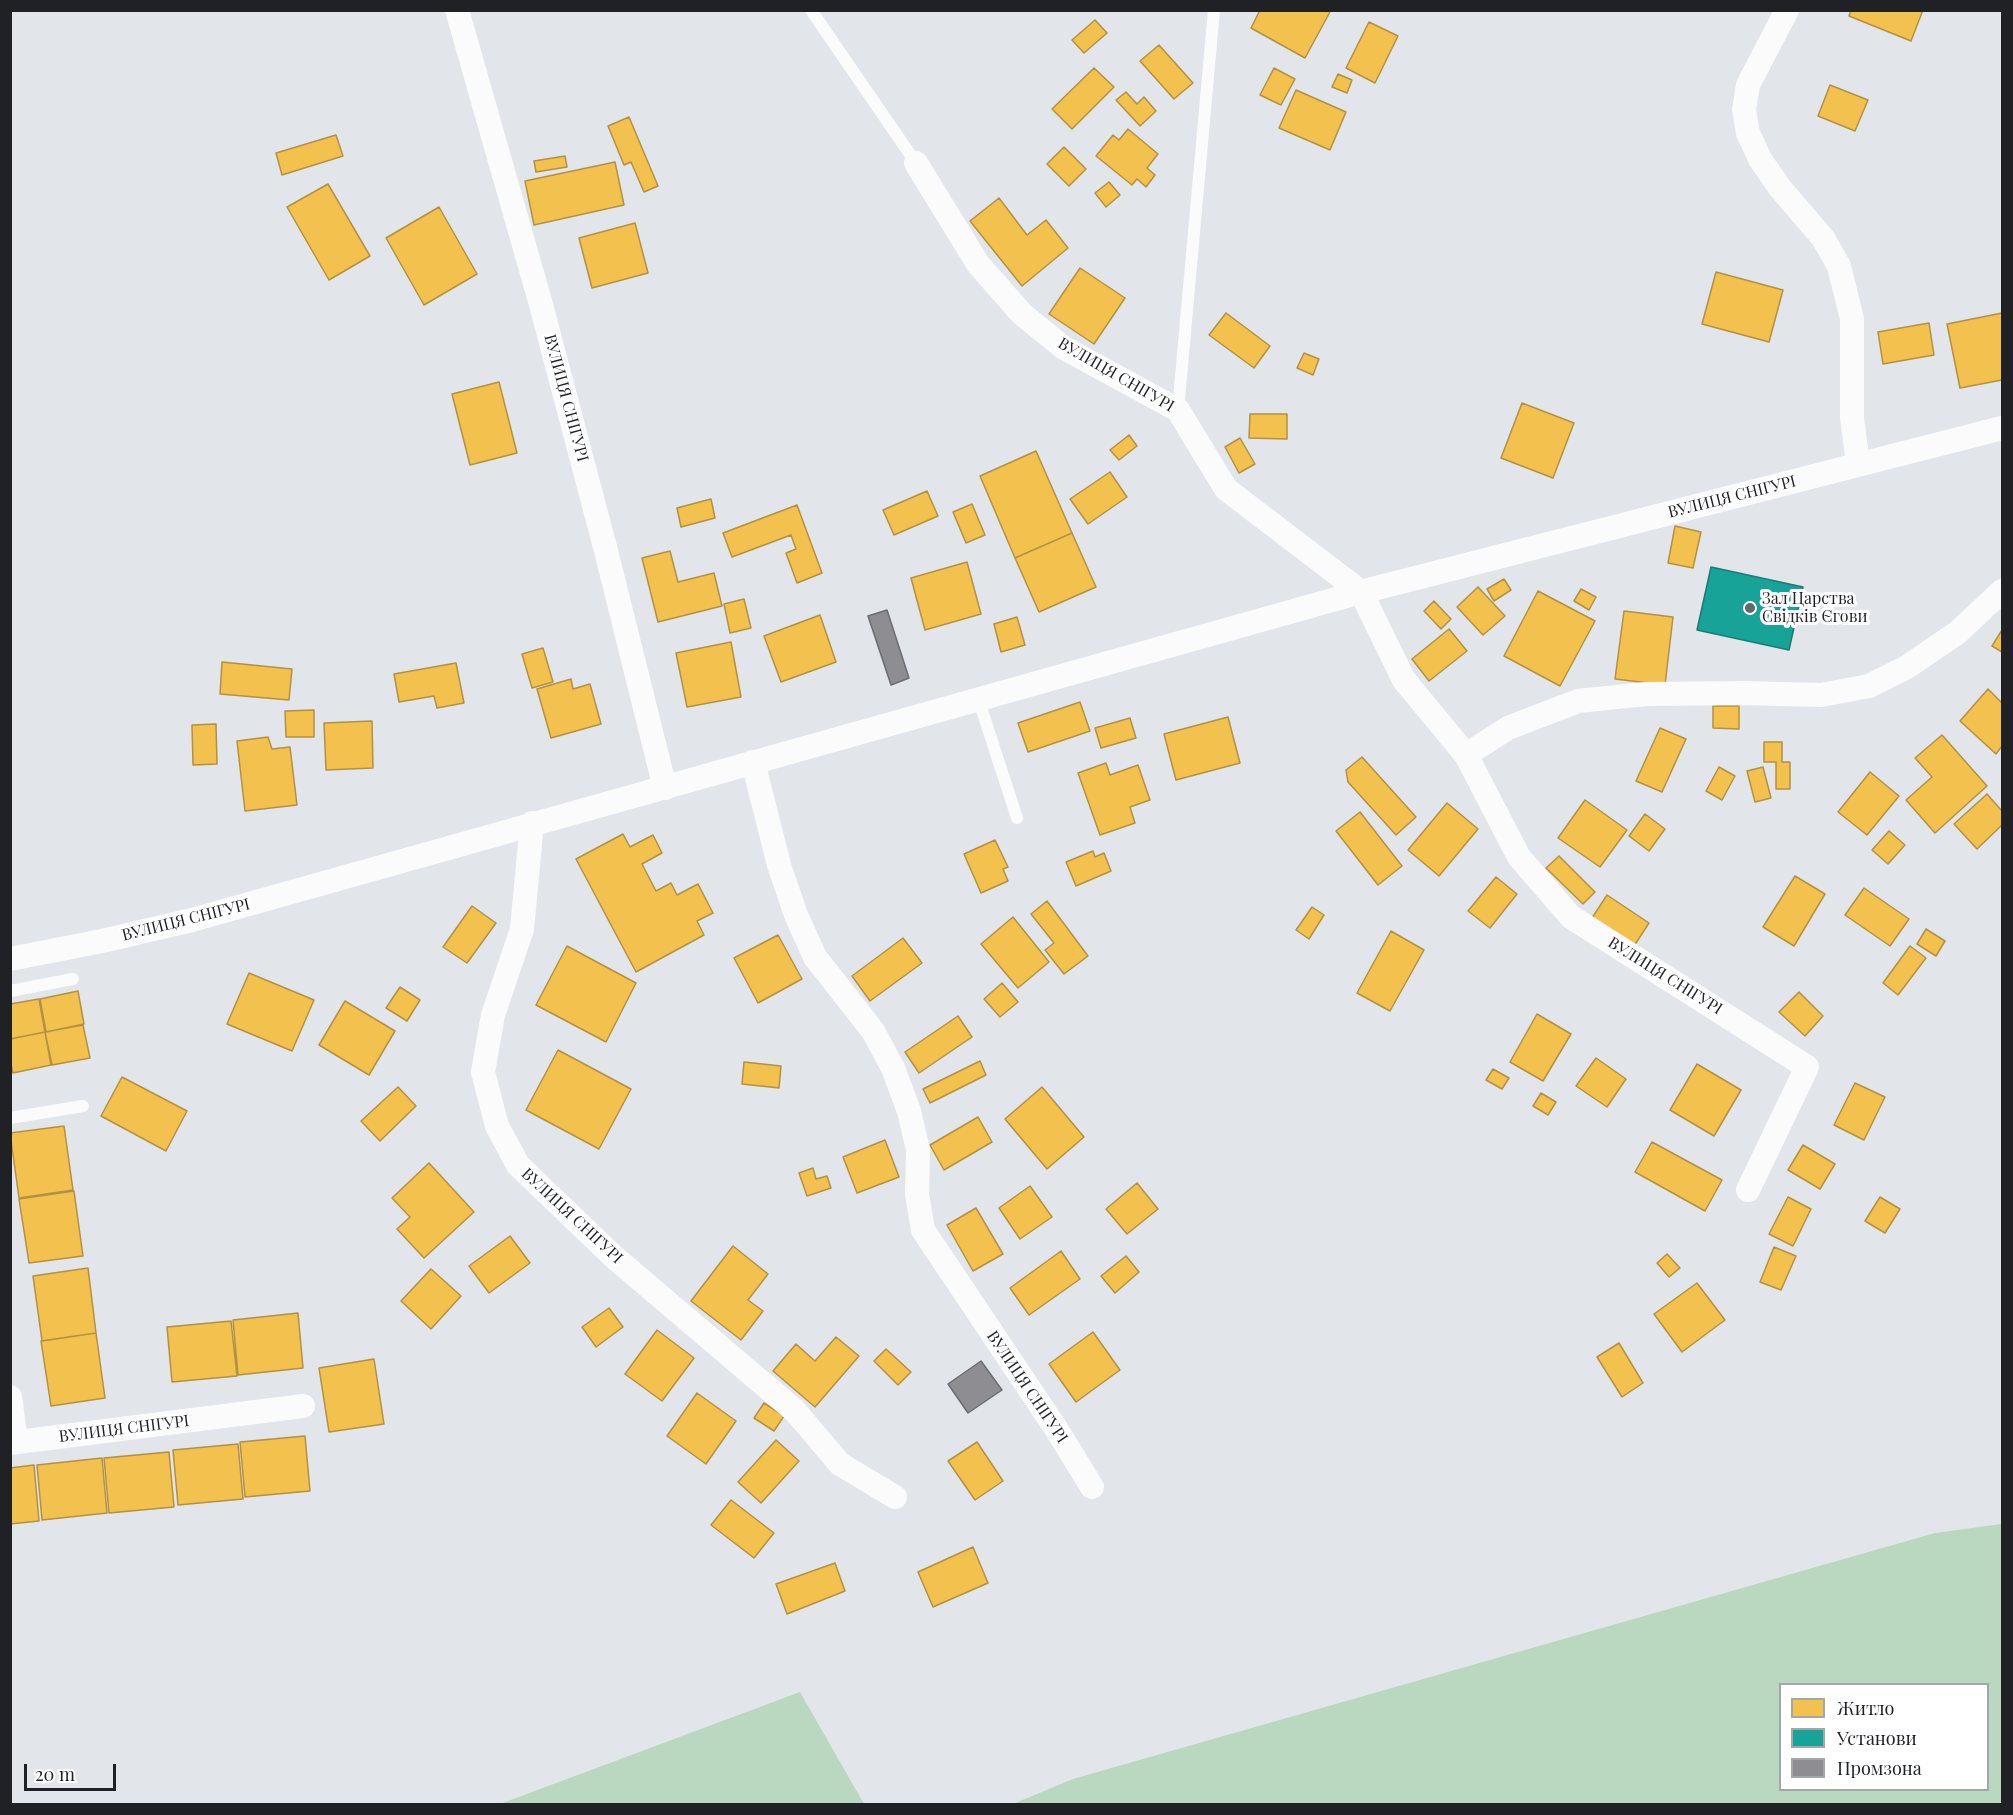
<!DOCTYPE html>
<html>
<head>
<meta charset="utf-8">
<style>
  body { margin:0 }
  #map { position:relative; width:2013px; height:1815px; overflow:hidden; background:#e2e5ea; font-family:"Playfair Display",serif }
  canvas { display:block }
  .frame { position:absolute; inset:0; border:12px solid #1f2125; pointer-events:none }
  .legend { position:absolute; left:1779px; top:1683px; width:210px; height:108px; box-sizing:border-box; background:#fff; border:2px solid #a5a6a8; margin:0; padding:8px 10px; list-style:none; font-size:18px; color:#1f2125 }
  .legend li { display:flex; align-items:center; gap:12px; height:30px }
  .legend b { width:30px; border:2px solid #a5a6a8 }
  .scale { position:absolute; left:24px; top:1764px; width:92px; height:27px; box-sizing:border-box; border:3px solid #1f2125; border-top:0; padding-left:8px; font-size:18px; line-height:21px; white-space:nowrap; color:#1f2125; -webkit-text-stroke:4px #fff; paint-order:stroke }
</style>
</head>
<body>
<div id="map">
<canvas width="2013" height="1815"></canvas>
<div class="frame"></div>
<ul class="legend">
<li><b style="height:16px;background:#f2c14e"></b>Житло</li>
<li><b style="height:16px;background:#17a398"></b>Установи</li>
<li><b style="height:16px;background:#8d8d92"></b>Промзона</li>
</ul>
<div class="scale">20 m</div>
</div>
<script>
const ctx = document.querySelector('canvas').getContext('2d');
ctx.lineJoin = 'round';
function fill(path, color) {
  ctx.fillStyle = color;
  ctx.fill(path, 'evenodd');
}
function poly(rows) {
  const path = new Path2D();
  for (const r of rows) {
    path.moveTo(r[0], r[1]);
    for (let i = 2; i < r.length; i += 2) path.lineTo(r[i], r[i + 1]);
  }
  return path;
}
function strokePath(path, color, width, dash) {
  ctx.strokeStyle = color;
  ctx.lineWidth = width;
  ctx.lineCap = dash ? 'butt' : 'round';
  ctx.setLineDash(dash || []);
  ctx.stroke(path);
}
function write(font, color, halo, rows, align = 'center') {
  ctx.font = font + ' "Playfair Display",serif';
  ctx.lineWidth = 6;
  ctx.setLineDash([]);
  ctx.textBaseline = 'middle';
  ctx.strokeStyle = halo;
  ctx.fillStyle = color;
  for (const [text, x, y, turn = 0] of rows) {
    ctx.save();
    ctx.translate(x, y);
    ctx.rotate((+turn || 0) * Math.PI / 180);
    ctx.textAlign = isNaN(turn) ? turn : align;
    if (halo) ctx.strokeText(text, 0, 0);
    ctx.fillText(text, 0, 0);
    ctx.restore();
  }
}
const green = poly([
  [2002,1524,2002,1804,1013,1804,1073,1779,1935,1533],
  [1780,1684,1988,1684,1988,1790,1780,1790],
  [800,1692,864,1804,500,1804]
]);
const homes = poly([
  [1260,10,1331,10,1305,58,1251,28,1260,10],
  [1851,10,1923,10,1911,41,1849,16,1851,10],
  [1095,20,1107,33,1084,53,1072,40,1095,20],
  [1369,22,1398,36,1375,83,1346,68,1369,22],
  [1159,45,1193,83,1174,99,1140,61,1159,45],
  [1094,68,1114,87,1072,129,1052,109,1094,68],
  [1274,68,1295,79,1281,105,1260,95,1274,68],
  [1338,74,1352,80,1347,93,1332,87,1338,74],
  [1830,85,1868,100,1855,131,1818,116,1830,85],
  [1296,90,1346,112,1330,150,1279,128,1296,90],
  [1126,92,1137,104,1144,97,1156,111,1140,126,1116,100,1126,92],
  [629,117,658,186,644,192,631,162,624,165,608,126,629,117],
  [1128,129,1158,154,1147,168,1155,175,1146,187,1137,179,1132,185,1096,156,1113,135,1119,140,1128,129],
  [336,135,343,156,282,175,276,153,336,135],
  [1064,147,1086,169,1069,186,1047,164,1064,147],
  [565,156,567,167,536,172,534,161,565,156],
  [615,162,624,205,534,225,525,181,615,162],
  [1109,182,1120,195,1106,207,1095,193,1109,182],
  [328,184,370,256,329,280,287,207,328,184],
  [999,198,1027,235,1046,220,1068,248,1022,286,970,221,999,198],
  [439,207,477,274,424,305,386,238,439,207],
  [635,223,648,273,592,288,579,238,635,223],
  [1080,268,1125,298,1094,344,1049,314,1080,268],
  [1716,272,1783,290,1769,342,1702,324,1716,272],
  [1226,313,1270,346,1254,368,1209,335,1226,313],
  [2002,313,2002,380,1960,388,1947,324,2002,313],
  [1929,323,1934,355,1883,364,1878,332,1929,323],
  [1304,353,1319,359,1313,375,1297,368,1304,353],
  [499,382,517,453,470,465,452,394,499,382],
  [1522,403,1574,423,1553,478,1501,458,1522,403],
  [1250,414,1287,414,1287,439,1249,438,1250,414],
  [1129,435,1137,446,1119,460,1110,450,1129,435],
  [1240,438,1255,464,1239,473,1225,447,1240,438],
  [1036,451,1072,533,1015,558,980,476,1036,451],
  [1110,472,1127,497,1088,524,1070,499,1110,472],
  [927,491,938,516,894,535,883,510,927,491],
  [711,499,715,518,681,527,677,508,711,499],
  [972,504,985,535,966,543,953,512,972,504],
  [797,505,822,573,797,583,786,553,796,549,791,535,732,557,723,533,797,505],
  [1675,526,1701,532,1693,568,1668,563,1675,526],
  [1072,533,1096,587,1039,612,1015,558,1072,533],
  [670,551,678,582,714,573,722,606,658,622,642,558,670,551],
  [967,562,981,614,925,630,911,578,967,562],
  [1504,579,1511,590,1494,601,1487,589,1504,579],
  [1478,587,1505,616,1483,635,1457,607,1478,587],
  [1581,589,1596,597,1589,610,1574,601,1581,589],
  [1538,591,1595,621,1560,686,1504,656,1538,591],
  [744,599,751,628,730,633,724,604,744,599],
  [1434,601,1451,619,1441,629,1424,611,1434,601],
  [1624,611,1673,617,1665,685,1615,679,1624,611],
  [820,615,836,662,781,682,764,636,820,615],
  [1017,617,1025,645,1001,652,994,624,1017,617],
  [1449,629,1467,651,1429,681,1412,659,1449,629],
  [2002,630,2002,652,1992,646,2002,630],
  [731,642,741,697,687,707,676,653,731,642],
  [543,648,553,682,532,688,522,654,543,648],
  [222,662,292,669,289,700,220,694,222,662],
  [456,663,464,703,437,708,434,696,399,702,394,674,456,663],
  [571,679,573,689,590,684,601,724,551,738,537,689,571,679],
  [1988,689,2002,703,2002,746,1996,754,1960,721,1988,689],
  [1080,702,1090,731,1028,752,1018,723,1080,702],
  [1713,706,1739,706,1739,729,1713,728,1713,706],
  [314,710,314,737,286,737,285,711,314,710],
  [1228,717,1240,763,1176,780,1164,734,1228,717],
  [1130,718,1136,738,1101,748,1095,728,1130,718],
  [372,721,373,768,326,770,324,723,372,721],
  [216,724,217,764,193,765,192,725,216,724],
  [1660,728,1686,739,1662,792,1636,781,1660,728],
  [1942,735,1987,786,1935,833,1906,800,1932,777,1915,758,1942,735],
  [268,737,272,749,290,747,297,805,245,811,237,741,268,737],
  [1764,742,1782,742,1782,762,1790,762,1790,789,1776,789,1776,762,1764,762,1764,742],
  [1362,757,1416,817,1396,835,1348,782,1346,770,1362,757],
  [1106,763,1110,775,1138,765,1150,800,1130,807,1135,823,1100,835,1078,773,1106,763],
  [1719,767,1735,776,1722,800,1706,791,1719,767],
  [1763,767,1771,798,1755,802,1747,771,1763,767],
  [1870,772,1899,796,1867,835,1838,812,1870,772],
  [1987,794,2002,811,2002,825,1977,849,1954,824,1987,794],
  [1585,800,1627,830,1600,867,1558,838,1585,800],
  [1447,803,1478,829,1439,876,1408,850,1447,803],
  [1360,812,1402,866,1378,885,1336,831,1360,812],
  [1645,814,1665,829,1649,851,1629,836,1645,814],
  [1889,831,1905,845,1888,864,1872,850,1889,831],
  [623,834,630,847,653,835,662,853,642,864,656,891,671,883,677,895,698,884,713,913,697,921,704,935,636,972,576,859,623,834],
  [995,840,1008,867,1003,869,1008,881,981,893,964,854,995,840],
  [1093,851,1095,857,1104,853,1111,871,1076,886,1066,862,1093,851],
  [1559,856,1595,892,1583,904,1546,868,1559,856],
  [1795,876,1825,894,1794,946,1763,927,1795,876],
  [1496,877,1517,894,1490,928,1468,911,1496,877],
  [1864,888,1909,919,1890,946,1845,915,1864,888],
  [1607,895,1649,923,1634,946,1592,918,1607,895],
  [1047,901,1088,956,1064,974,1045,950,1054,943,1031,914,1047,901],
  [472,906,496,923,467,963,443,947,472,906],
  [1312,907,1324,915,1309,939,1296,930,1312,907],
  [1013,917,1049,962,1018,988,981,944,1013,917],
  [1926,929,1945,941,1936,956,1917,944,1926,929],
  [1391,931,1424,950,1390,1011,1357,993,1391,931],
  [778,935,802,979,758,1003,734,958,778,935],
  [903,938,922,963,870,1001,852,976,903,938],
  [567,946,636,983,606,1042,536,1005,567,946],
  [1910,946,1926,958,1898,995,1883,983,1910,946],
  [249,973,314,1000,292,1051,227,1024,249,973],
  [1002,983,1018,1002,1000,1017,984,999,1002,983],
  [400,987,420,1000,407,1021,386,1008,400,987],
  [78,991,84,1024,46,1032,40,999,78,991],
  [1799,992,1823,1016,1805,1036,1779,1012,1799,992],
  [39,999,45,1032,10,1039,10,1004,39,999],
  [345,1001,395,1031,369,1075,319,1045,345,1001],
  [1537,1014,1571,1034,1543,1081,1510,1062,1537,1014],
  [958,1016,972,1037,919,1073,905,1052,958,1016],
  [83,1025,90,1058,52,1065,45,1032,83,1025],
  [45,1032,51,1065,13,1073,10,1060,10,1039,45,1032],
  [558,1050,631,1089,599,1149,526,1110,558,1050],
  [1596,1058,1626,1079,1607,1107,1576,1086,1596,1058],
  [980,1061,986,1075,930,1103,923,1089,980,1061],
  [744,1062,781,1066,779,1088,742,1084,744,1062],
  [1697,1064,1741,1090,1714,1136,1670,1110,1697,1064],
  [1493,1069,1509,1078,1502,1089,1486,1080,1493,1069],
  [122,1077,187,1111,166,1151,101,1116,122,1077],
  [1855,1083,1885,1097,1864,1140,1834,1125,1855,1083],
  [398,1087,416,1106,380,1141,361,1121,398,1087],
  [1042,1087,1084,1137,1047,1169,1005,1119,1042,1087],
  [1541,1093,1556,1102,1548,1115,1533,1106,1541,1093],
  [978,1117,992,1142,944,1170,930,1145,978,1117],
  [64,1126,73,1190,19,1198,10,1133,64,1126],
  [885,1140,899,1177,857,1193,843,1157,885,1140],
  [1652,1142,1722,1180,1705,1211,1635,1172,1652,1142],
  [1803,1145,1835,1164,1820,1189,1788,1170,1803,1145],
  [429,1163,474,1212,424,1258,397,1229,410,1217,392,1198,429,1163],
  [813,1168,816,1179,827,1176,831,1188,807,1196,799,1173,813,1168],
  [1137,1183,1158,1209,1127,1234,1106,1209,1137,1183],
  [1030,1186,1052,1217,1020,1239,999,1208,1030,1186],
  [74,1191,83,1256,29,1263,19,1199,74,1191],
  [1788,1197,1811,1209,1793,1246,1769,1234,1788,1197],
  [1880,1197,1900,1209,1885,1233,1865,1221,1880,1197],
  [976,1208,1003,1254,973,1271,947,1225,976,1208],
  [510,1236,530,1263,489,1293,469,1266,510,1236],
  [733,1246,768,1274,748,1300,763,1311,741,1340,691,1301,733,1246],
  [1774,1247,1796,1256,1781,1290,1760,1282,1774,1247],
  [1061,1251,1080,1279,1029,1315,1010,1288,1061,1251],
  [1667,1254,1680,1268,1669,1277,1657,1263,1667,1254],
  [1126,1256,1139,1272,1115,1293,1101,1276,1126,1256],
  [88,1268,96,1333,42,1341,33,1276,88,1268],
  [431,1269,461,1296,431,1329,401,1301,431,1269],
  [1697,1283,1725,1320,1682,1352,1654,1314,1697,1283],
  [609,1308,623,1327,596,1347,582,1327,609,1308],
  [298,1313,303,1368,238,1375,233,1320,298,1313],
  [231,1321,237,1376,172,1382,167,1327,231,1321],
  [657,1330,694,1358,662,1401,625,1374,657,1330],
  [1093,1332,1120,1370,1076,1402,1049,1364,1093,1332],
  [96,1333,105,1398,51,1406,41,1341,96,1333],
  [836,1337,859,1356,815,1407,773,1371,796,1344,815,1361,836,1337],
  [1619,1343,1643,1383,1622,1397,1597,1357,1619,1343],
  [886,1349,911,1372,898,1385,874,1361,886,1349],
  [374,1359,384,1424,329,1432,319,1368,374,1359],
  [697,1393,736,1421,706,1464,667,1436,697,1393],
  [764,1403,784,1416,774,1431,754,1418,764,1403],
  [305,1436,310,1491,245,1497,240,1442,305,1436],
  [776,1440,799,1461,761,1503,738,1482,776,1440],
  [977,1442,1003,1481,975,1500,948,1461,977,1442],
  [238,1444,243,1499,178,1505,173,1450,238,1444],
  [169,1452,174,1507,109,1513,104,1458,169,1452],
  [102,1458,107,1513,42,1520,37,1465,102,1458],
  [34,1465,39,1521,10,1524,10,1468,34,1465],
  [731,1500,774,1533,754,1558,711,1525,731,1500],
  [973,1547,988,1583,933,1607,918,1572,973,1547],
  [835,1563,845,1591,787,1614,776,1584,835,1563]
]);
const public = poly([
  [1711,567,1803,587,1789,650,1697,630,1711,567]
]);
const industry = poly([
  [887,610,909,678,891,685,868,616,887,610],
  [981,1361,1002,1390,968,1413,948,1384,981,1361]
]);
const service = poly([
  [811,10,916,163],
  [1178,410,1214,10],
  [978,698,1017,818],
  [10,991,73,979],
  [10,1118,83,1106]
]);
const minor = poly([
  [457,10,540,301,605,547,665,788],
  [1787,10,1748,85,1744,110,1748,133,1760,159,1780,188,1823,238,1839,266,1852,319,1852,418,1858,464],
  [916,163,978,264,1022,314,1064,348,1178,410,1226,489,1361,592,1404,680,1466,755,1508,728,1578,701,1646,694,1745,693,1821,695,1869,686,1907,667,1957,633,2002,591],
  [1466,755,1519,857,1571,917,1807,1067,1748,1190],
  [753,762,779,865,796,915,815,957,873,1031,893,1068,909,1111,918,1150,917,1194,923,1230,1057,1430,1092,1487],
  [532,823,522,929,493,1015,483,1072,497,1126,518,1165,614,1257,795,1411,840,1464,895,1497],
  [10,959,102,941,192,920,1361,592,2002,428],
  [10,1397,16,1442],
  [10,1443,303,1406]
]);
const markers = [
  [1750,608,6,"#63666a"]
];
const streetNames = [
  ["ВУЛИЦЯ СНІГУРІ",1116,375,30],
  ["ВУЛИЦЯ СНІГУРІ",566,398,75],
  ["ВУЛИЦЯ СНІГУРІ",1732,497,-14],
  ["ВУЛИЦЯ СНІГУРІ",186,920,-14],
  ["ВУЛИЦЯ СНІГУРІ",1665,976,32],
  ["ВУЛИЦЯ СНІГУРІ",572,1216,43],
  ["ВУЛИЦЯ СНІГУРІ",1027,1387,56],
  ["ВУЛИЦЯ СНІГУРІ",124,1429,-7]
];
const poiNames = [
  ["Зал Царства",1762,599],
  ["Свідків Єгови",1762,617]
];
fill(green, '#bad7bf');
fill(homes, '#f2c14e');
strokePath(homes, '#b39142', 1.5);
fill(public, '#17a398');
strokePath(public, '#197c76', 1.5);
fill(industry, '#8d8d92');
strokePath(industry, '#6c6d71', 1.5);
strokePath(service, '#fbfbfc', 12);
strokePath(minor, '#fbfbfc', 24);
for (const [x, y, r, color] of markers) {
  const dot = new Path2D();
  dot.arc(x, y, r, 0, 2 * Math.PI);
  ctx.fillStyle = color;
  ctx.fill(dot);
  strokePath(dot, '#fff', 2);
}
write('16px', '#1f2125', '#fff', streetNames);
write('16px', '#1f2125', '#fff', poiNames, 'left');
</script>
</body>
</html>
